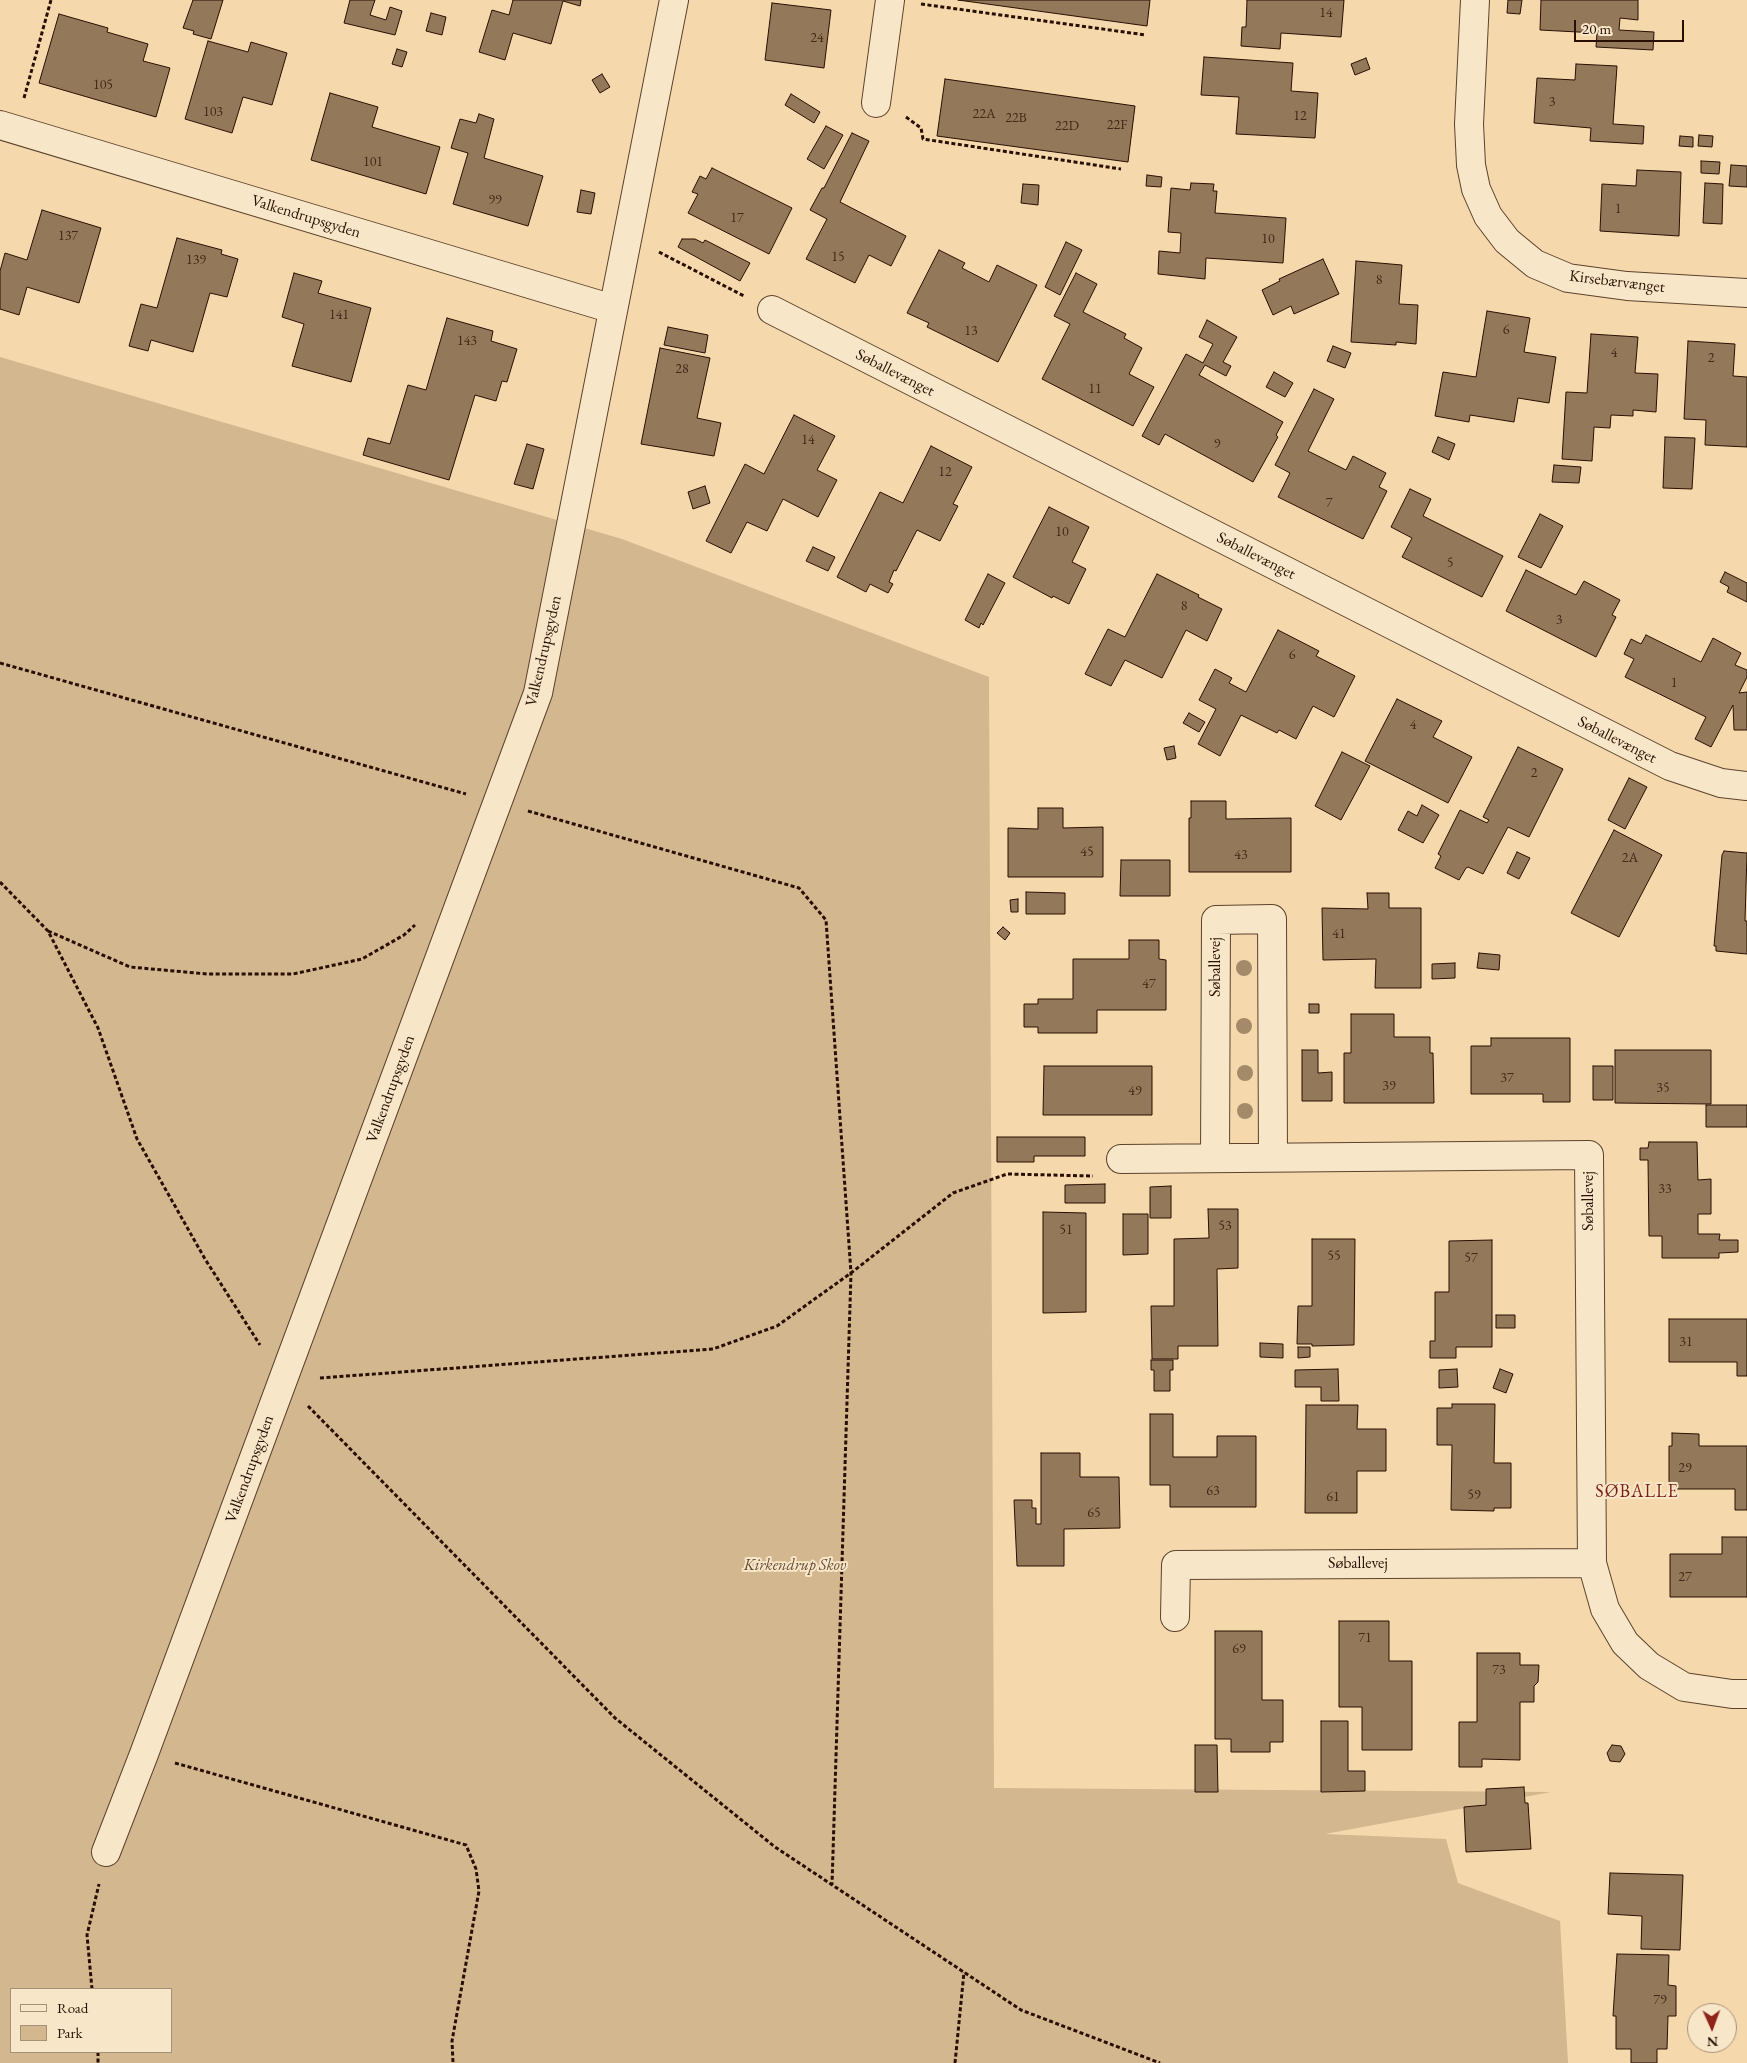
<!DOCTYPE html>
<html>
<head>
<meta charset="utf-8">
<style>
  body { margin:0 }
  #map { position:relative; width:1747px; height:2063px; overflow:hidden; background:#f5d9ac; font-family:"EB Garamond",serif }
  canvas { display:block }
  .legend { position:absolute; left:10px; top:1988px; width:162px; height:65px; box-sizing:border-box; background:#f8e6c9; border:1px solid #a59079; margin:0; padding:6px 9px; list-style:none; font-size:15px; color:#290f02 }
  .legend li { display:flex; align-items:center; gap:10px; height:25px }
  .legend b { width:25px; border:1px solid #a59079 }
  .north { position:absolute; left:1687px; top:2003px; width:50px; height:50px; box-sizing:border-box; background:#f8e6c9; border:1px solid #a59079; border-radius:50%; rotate:178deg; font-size:14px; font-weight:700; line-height:20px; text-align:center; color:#290f02 }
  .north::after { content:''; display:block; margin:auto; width:18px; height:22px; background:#8f2418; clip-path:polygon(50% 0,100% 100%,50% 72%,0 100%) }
  .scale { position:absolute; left:1574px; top:20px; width:110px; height:22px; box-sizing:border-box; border:2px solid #290f02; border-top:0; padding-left:6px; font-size:15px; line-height:18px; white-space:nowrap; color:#290f02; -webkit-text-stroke:4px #f8e6c9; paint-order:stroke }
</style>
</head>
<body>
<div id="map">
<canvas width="1747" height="2063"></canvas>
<ul class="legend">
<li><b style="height:6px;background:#f8e6c9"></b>Road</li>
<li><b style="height:14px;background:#d2b78f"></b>Park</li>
</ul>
<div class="north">N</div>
<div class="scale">20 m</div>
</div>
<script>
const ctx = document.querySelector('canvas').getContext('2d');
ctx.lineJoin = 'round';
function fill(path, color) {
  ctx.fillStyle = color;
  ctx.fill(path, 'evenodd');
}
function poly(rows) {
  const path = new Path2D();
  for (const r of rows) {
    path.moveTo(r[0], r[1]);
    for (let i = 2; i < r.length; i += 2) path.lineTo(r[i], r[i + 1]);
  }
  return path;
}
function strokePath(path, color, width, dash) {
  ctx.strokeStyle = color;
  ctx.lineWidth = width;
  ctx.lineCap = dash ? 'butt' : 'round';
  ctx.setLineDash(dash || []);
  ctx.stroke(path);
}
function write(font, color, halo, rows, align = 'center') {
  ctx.font = font + ' "EB Garamond",serif';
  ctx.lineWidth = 4;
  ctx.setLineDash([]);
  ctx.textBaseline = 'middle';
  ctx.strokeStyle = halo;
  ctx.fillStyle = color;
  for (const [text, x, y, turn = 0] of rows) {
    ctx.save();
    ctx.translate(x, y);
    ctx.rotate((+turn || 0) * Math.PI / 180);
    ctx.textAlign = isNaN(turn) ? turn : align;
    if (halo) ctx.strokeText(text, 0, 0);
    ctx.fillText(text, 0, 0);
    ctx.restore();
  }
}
const green = poly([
  [0,357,622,539,989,677,994,1788,1551,1792,1325,1834,1446,1839,1458,1883,1560,1921,1568,2063,0,2063],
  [11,1989,171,1989,171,2052,11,2052]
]);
const building = poly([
  [193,0,223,0,211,39,193,34,194,31,183,28,193,0],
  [350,0,375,0,370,15,386,20,390,7,402,11,395,35,344,23,350,0],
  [513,0,581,0,580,6,563,1,551,44,513,33,505,60,479,52,492,10,509,15,513,0],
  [958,0,1150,0,1147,26,958,0],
  [1247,0,1344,0,1341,37,1281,33,1280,49,1241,46,1242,27,1246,27,1247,0],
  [1508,0,1522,0,1520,14,1507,13,1508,0],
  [1541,0,1638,0,1638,20,1620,18,1619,30,1654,32,1653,50,1596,47,1597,33,1540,30,1541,0],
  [772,3,831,10,824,68,765,60,772,3],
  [431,13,446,17,442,35,426,31,431,13],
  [59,14,108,28,107,32,148,44,143,61,170,68,156,117,39,83,59,14],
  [208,41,248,52,251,42,287,53,272,105,243,97,232,133,185,119,208,41],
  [397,49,407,52,402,67,392,64,397,49],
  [1204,57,1293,63,1291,91,1318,93,1315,138,1236,134,1239,97,1201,95,1204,57],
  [1366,58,1370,69,1355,75,1351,64,1366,58],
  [1576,64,1617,66,1613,124,1644,126,1643,144,1590,141,1591,128,1534,123,1537,78,1575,80,1576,64],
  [602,74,610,87,600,93,592,80,602,74],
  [945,79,1135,106,1128,162,937,136,945,79],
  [330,93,378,107,372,127,440,147,426,194,311,160,330,93],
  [791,94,820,112,814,123,785,105,791,94],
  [479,114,494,119,484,158,543,176,528,226,453,204,468,153,451,148,460,119,476,123,479,114],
  [826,126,843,135,824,169,807,159,826,126],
  [852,133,869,141,840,202,906,236,891,266,869,255,855,283,806,259,827,219,810,210,822,188,824,188,852,133],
  [1699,135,1713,136,1712,147,1698,146,1699,135],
  [1680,136,1693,137,1693,147,1679,146,1680,136],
  [1701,161,1720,162,1719,174,1701,173,1701,161],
  [1731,165,1747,166,1747,187,1729,186,1731,165],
  [712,168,792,208,769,254,688,213,698,194,692,192,700,176,706,179,712,168],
  [1637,170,1681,172,1679,236,1600,231,1602,184,1636,186,1637,170],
  [1147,175,1162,177,1161,187,1146,186,1147,175],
  [1191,183,1214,184,1213,191,1217,191,1215,213,1286,218,1283,263,1206,258,1205,279,1158,274,1159,251,1180,253,1181,233,1168,232,1171,188,1190,190,1191,183],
  [1705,183,1723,184,1722,224,1703,223,1705,183],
  [1023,184,1039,185,1038,205,1021,203,1023,184],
  [581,190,595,193,591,214,577,212,581,190],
  [42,210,101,228,79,303,27,287,19,315,0,309,0,271,5,253,27,260,42,210],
  [177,238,222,250,221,254,238,259,227,297,210,293,193,352,151,340,148,351,129,346,141,304,157,308,177,238],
  [682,239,695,239,703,243,705,240,750,263,740,281,678,247,682,239],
  [1066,242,1082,250,1060,295,1045,287,1066,242],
  [939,250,965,263,962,268,989,282,997,265,1037,285,998,362,927,327,929,323,907,313,939,250],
  [1323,259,1339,294,1294,314,1291,306,1273,315,1262,290,1280,281,1279,279,1323,259],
  [1356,261,1402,265,1399,304,1418,305,1416,344,1396,342,1396,345,1351,342,1356,261],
  [294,273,322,281,318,293,371,308,351,382,292,366,304,324,282,317,294,273],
  [1076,273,1097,284,1083,312,1126,334,1124,338,1142,348,1129,374,1154,387,1133,426,1042,379,1070,324,1054,316,1076,273],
  [1487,311,1530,318,1524,352,1556,357,1549,403,1518,398,1514,422,1470,415,1469,422,1435,416,1443,372,1476,377,1487,311],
  [447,318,493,331,491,341,517,349,507,382,502,381,496,401,475,395,449,480,363,455,368,438,390,444,408,385,426,390,447,318],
  [1207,320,1237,337,1223,362,1231,366,1226,376,1205,365,1199,375,1283,422,1276,435,1278,437,1253,482,1165,434,1159,445,1142,436,1186,354,1203,363,1213,344,1199,337,1207,320],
  [668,327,708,335,705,353,664,345,668,327],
  [1591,334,1638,337,1635,373,1658,374,1656,412,1633,410,1633,416,1611,415,1610,428,1594,427,1592,461,1562,459,1566,392,1587,393,1591,334],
  [1688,341,1735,344,1733,376,1747,377,1747,447,1705,445,1706,420,1684,419,1688,341],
  [1333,346,1351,353,1345,368,1327,361,1333,346],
  [660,348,710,358,697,418,721,423,714,456,641,444,660,348],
  [1274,372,1293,383,1285,397,1266,387,1274,372],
  [1314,389,1334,399,1308,451,1346,470,1353,456,1386,473,1379,487,1387,491,1363,539,1278,497,1290,473,1275,465,1314,389],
  [794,415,835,436,817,470,837,480,818,517,783,499,767,531,747,522,731,553,706,541,745,464,764,474,794,415],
  [1438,437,1455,444,1449,460,1432,452,1438,437],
  [1665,437,1695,438,1692,489,1663,488,1665,437],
  [527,444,544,449,533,489,514,484,527,444],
  [931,446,972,467,953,504,958,506,940,541,917,530,896,571,894,570,889,582,893,584,888,593,870,584,866,592,837,577,880,492,903,503,931,446],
  [1554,465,1581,467,1579,483,1552,482,1554,465],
  [705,486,710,503,693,509,688,492,705,486],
  [1410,489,1431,499,1423,516,1503,556,1482,597,1402,557,1412,538,1391,527,1410,489],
  [1049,507,1089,527,1072,562,1086,569,1069,604,1053,596,1052,598,1013,577,1049,507],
  [1540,514,1563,526,1541,568,1518,557,1540,514],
  [813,547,835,557,828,571,806,561,813,547],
  [1526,570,1576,595,1584,581,1620,600,1612,615,1616,617,1596,657,1506,611,1526,570],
  [1725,572,1747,583,1747,602,1727,592,1729,587,1720,582,1725,572],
  [988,574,1005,583,983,625,981,623,979,628,965,620,988,574],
  [1157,574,1199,595,1198,597,1222,609,1207,641,1186,630,1162,678,1125,660,1111,686,1085,674,1108,629,1125,637,1157,574],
  [1278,630,1319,651,1316,656,1355,676,1334,717,1313,706,1296,739,1279,730,1277,733,1241,715,1220,756,1198,744,1216,709,1199,700,1215,669,1232,678,1229,683,1246,692,1278,630],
  [1646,635,1701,662,1713,638,1741,653,1735,665,1747,670,1747,677,1739,693,1747,692,1747,730,1734,730,1733,705,1711,747,1695,739,1706,717,1625,677,1634,659,1624,654,1631,639,1641,644,1646,635],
  [1397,699,1442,721,1433,737,1472,757,1448,803,1365,761,1397,699],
  [1189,713,1205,722,1199,732,1183,723,1189,713],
  [1174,746,1176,758,1167,760,1164,748,1174,746],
  [1518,747,1563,769,1529,837,1508,827,1483,874,1468,867,1466,868,1459,880,1435,868,1441,856,1438,854,1460,810,1487,823,1489,820,1483,817,1518,747],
  [1342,752,1370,766,1341,820,1315,806,1342,752],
  [1629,778,1647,787,1625,829,1608,820,1629,778],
  [1191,801,1226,801,1226,819,1291,818,1291,872,1189,872,1189,818,1191,818,1191,801],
  [1422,805,1439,815,1423,843,1398,830,1408,811,1417,816,1422,805],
  [1038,808,1063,808,1063,828,1103,827,1103,877,1008,877,1008,828,1038,829,1038,808],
  [1614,830,1662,855,1619,937,1571,913,1614,830],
  [1724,851,1747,853,1745,921,1747,921,1747,954,1716,951,1716,946,1714,946,1722,855,1724,851],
  [1517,852,1530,858,1519,879,1507,873,1517,852],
  [1121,860,1170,860,1170,896,1120,896,1121,860],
  [1026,892,1065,893,1065,914,1026,914,1026,892],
  [1367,893,1389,893,1389,908,1421,908,1421,988,1375,988,1376,959,1323,960,1322,908,1368,909,1367,893],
  [1018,899,1018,912,1011,912,1010,900,1018,899],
  [1003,927,1010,933,1005,940,997,933,1003,927],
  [1129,940,1159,940,1159,959,1166,960,1166,1010,1097,1010,1097,1033,1038,1033,1038,1027,1024,1027,1024,1004,1038,1004,1038,999,1073,999,1073,959,1129,959,1129,940],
  [1479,953,1500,955,1499,970,1477,968,1479,953],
  [1455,963,1455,978,1432,979,1432,964,1455,963],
  [1309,1004,1319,1004,1319,1013,1309,1013,1309,1004],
  [1351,1014,1394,1014,1394,1037,1430,1037,1430,1053,1433,1053,1434,1103,1344,1103,1344,1053,1351,1053,1351,1014],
  [1491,1038,1570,1038,1570,1102,1543,1102,1543,1094,1471,1094,1471,1046,1491,1046,1491,1038],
  [1302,1050,1318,1050,1318,1073,1332,1072,1332,1101,1302,1101,1302,1050],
  [1615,1050,1711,1050,1711,1104,1615,1103,1615,1050],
  [1044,1066,1152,1066,1152,1115,1043,1115,1044,1066],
  [1593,1066,1613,1066,1613,1100,1593,1100,1593,1066],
  [1706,1105,1747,1105,1747,1127,1706,1127,1706,1105],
  [997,1137,1085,1137,1085,1156,1034,1156,1034,1162,997,1162,997,1137],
  [1649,1142,1697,1142,1698,1180,1711,1179,1711,1214,1698,1214,1698,1234,1720,1234,1719,1240,1738,1240,1738,1252,1719,1253,1719,1258,1662,1258,1662,1236,1649,1236,1648,1160,1640,1160,1640,1148,1648,1148,1649,1142],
  [1105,1184,1105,1203,1065,1203,1065,1185,1105,1184],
  [1171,1186,1171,1218,1150,1218,1150,1187,1171,1186],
  [1208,1209,1238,1209,1238,1268,1217,1269,1218,1346,1178,1346,1178,1359,1152,1359,1151,1306,1174,1306,1174,1239,1209,1238,1208,1209],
  [1043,1212,1086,1213,1086,1312,1043,1313,1043,1212],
  [1123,1214,1148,1214,1148,1254,1123,1255,1123,1214],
  [1312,1239,1355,1239,1354,1345,1312,1346,1312,1344,1297,1344,1298,1306,1312,1306,1312,1239],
  [1492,1240,1492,1347,1456,1347,1456,1358,1430,1358,1430,1341,1435,1341,1435,1292,1449,1292,1449,1241,1492,1240],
  [1496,1315,1515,1315,1515,1328,1496,1328,1496,1315],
  [1669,1319,1747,1319,1747,1376,1737,1376,1737,1362,1669,1362,1669,1319],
  [1260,1343,1283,1344,1283,1358,1260,1357,1260,1343],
  [1298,1347,1310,1347,1310,1357,1298,1358,1298,1347],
  [1151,1360,1173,1360,1173,1370,1170,1370,1170,1391,1154,1391,1154,1370,1151,1370,1151,1360],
  [1338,1369,1339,1401,1321,1401,1321,1387,1295,1387,1295,1370,1338,1369],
  [1457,1369,1458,1387,1439,1388,1439,1370,1457,1369],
  [1500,1369,1513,1374,1506,1393,1493,1388,1500,1369],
  [1452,1404,1495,1404,1494,1463,1511,1463,1511,1508,1494,1508,1494,1511,1451,1510,1452,1445,1437,1445,1437,1408,1452,1408,1452,1404],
  [1306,1405,1358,1405,1357,1429,1386,1429,1386,1471,1357,1471,1357,1513,1305,1513,1306,1405],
  [1150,1414,1173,1414,1173,1457,1217,1457,1217,1436,1256,1436,1256,1507,1170,1507,1170,1485,1150,1485,1150,1414],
  [1672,1433,1699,1434,1699,1446,1747,1446,1747,1510,1735,1510,1735,1489,1669,1489,1669,1446,1672,1446,1672,1433],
  [1041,1453,1080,1453,1080,1477,1119,1477,1120,1528,1064,1529,1064,1566,1017,1566,1014,1500,1032,1500,1032,1508,1036,1508,1036,1524,1041,1524,1041,1453],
  [1722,1537,1747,1537,1747,1597,1670,1597,1670,1554,1722,1554,1722,1537],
  [1339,1621,1389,1621,1389,1661,1412,1661,1412,1750,1362,1750,1362,1707,1339,1707,1339,1621],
  [1215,1631,1262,1631,1262,1700,1283,1700,1283,1742,1270,1742,1270,1752,1231,1752,1231,1739,1215,1739,1215,1631],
  [1477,1653,1520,1653,1520,1665,1539,1665,1538,1682,1534,1686,1534,1702,1520,1702,1520,1760,1482,1759,1482,1767,1459,1767,1459,1722,1477,1722,1477,1653],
  [1321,1721,1348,1721,1348,1771,1365,1771,1365,1791,1321,1792,1321,1721],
  [1195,1745,1217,1745,1218,1792,1195,1792,1195,1745],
  [1612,1745,1621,1746,1625,1754,1620,1762,1610,1761,1607,1753,1612,1745],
  [1524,1787,1525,1803,1528,1803,1531,1849,1466,1852,1464,1807,1486,1805,1486,1789,1524,1787],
  [1610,1873,1683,1875,1680,1950,1641,1949,1642,1916,1608,1914,1610,1873],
  [1617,1954,1669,1955,1668,1985,1676,1986,1676,2016,1668,2016,1667,2049,1657,2049,1657,2063,1631,2063,1631,2049,1616,2049,1616,2016,1613,2016,1617,1954]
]);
const path = poly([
  [921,4,1146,35],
  [24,98,51,0],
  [906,117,921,128,923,139,1121,169],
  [659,252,744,296],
  [0,663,466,794],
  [528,811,799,888,826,920,851,1273,832,1885],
  [0,882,48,931,98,1028,137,1139,205,1259,260,1345],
  [48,931,130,967,207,974,293,974,362,959,404,935,415,925],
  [320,1378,713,1349,777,1326,851,1273,953,1193,1007,1174,1093,1176],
  [308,1406,615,1718,775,1847,1021,2010,1160,2063],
  [175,1763,466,1845,476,1869,479,1891,452,2041,453,2063],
  [92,1989,87,1935,99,1884],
  [98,2052,98,2063],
  [955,2063,964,1972]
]);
const minor = poly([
  [1475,0,1469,124,1471,165,1476,189,1488,216,1507,241,1535,264,1568,278,1627,286,1747,293],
  [876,103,890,0],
  [0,125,613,309],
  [772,310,1670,766,1721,783,1747,786],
  [1215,1158,1216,920,1272,919,1273,1157],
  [1121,1159,1589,1155,1592,1563,1605,1609,1625,1643,1649,1666,1684,1687,1732,1694,1747,1694],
  [1175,1617,1176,1565,1592,1563],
  [106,1852,144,1754,538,693,674,0]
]);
const trees = [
  [1244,968],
  [1244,1026],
  [1245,1073],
  [1245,1111]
];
const numberNames = [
  ["14",1326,13],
  ["24",817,38],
  ["105",103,85],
  ["3",1552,102],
  ["103",213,112],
  ["22A",984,114],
  ["12",1300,116],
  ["22B",1016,118],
  ["22F",1117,125],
  ["22D",1067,126],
  ["101",373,162],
  ["99",495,200],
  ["1",1618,209],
  ["17",737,218],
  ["137",68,236],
  ["10",1268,239],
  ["15",838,257],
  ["139",196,260],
  ["8",1379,280],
  ["141",339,315],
  ["6",1506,330],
  ["13",971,331],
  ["143",467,341],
  ["4",1614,353],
  ["2",1711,358],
  ["28",682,369],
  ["11",1095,389],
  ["14",808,440],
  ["9",1217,444],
  ["12",945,472],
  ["7",1329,503],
  ["10",1062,532],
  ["5",1450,563],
  ["8",1184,606],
  ["3",1559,620],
  ["6",1292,655],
  ["1",1674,683],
  ["4",1413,725],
  ["2",1534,773],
  ["45",1087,852],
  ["43",1241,855],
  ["2A",1630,858],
  ["41",1339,934],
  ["47",1149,984],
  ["37",1507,1078],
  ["39",1389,1086],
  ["35",1663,1088],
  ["49",1135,1091],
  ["33",1665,1189],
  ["53",1225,1226],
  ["51",1066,1230],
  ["55",1334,1256],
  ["57",1471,1258],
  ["31",1686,1342],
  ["29",1685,1468],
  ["63",1213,1491],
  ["59",1474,1495],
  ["61",1333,1497],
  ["65",1094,1513],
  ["27",1685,1577],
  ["71",1365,1638],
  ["69",1239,1649],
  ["73",1499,1670],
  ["79",1660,2000]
];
const streetNames = [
  ["Valkendrupsgyden",306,217,17],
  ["Kirsebærvænget",1617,282,7],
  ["Søballevænget",895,373,27],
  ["Søballevænget",1256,556,27],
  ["Valkendrupsgyden",544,651,-77],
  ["Søballevænget",1617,740,27],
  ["Søballevej",1216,967,-90],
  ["Valkendrupsgyden",391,1089,-70],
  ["Søballevej",1589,1201,-90],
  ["Valkendrupsgyden",250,1469,-70],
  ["Søballevej",1358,1564]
];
const parkNames = [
  ["Kirkendrup Skov",795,1566]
];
const neighbourhoodNames = [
  ["SØBALLE",1637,1492]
];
fill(green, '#d2b78f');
fill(building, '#93785a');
strokePath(building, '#290f02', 1);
strokePath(minor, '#5c422c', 30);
strokePath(path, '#290f02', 3, [4, 2.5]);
strokePath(minor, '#f8e6c9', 28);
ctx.fillStyle = '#a58a69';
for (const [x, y] of trees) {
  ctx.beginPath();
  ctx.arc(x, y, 8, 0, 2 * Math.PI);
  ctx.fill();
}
write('14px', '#442918', null, numberNames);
write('16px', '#290f02', '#f8e6c9', streetNames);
write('italic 16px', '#644a33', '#f8e6c9', parkNames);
ctx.letterSpacing = '1px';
write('18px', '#7a1f14', '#f8e6c9', neighbourhoodNames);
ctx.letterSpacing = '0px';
</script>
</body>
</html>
